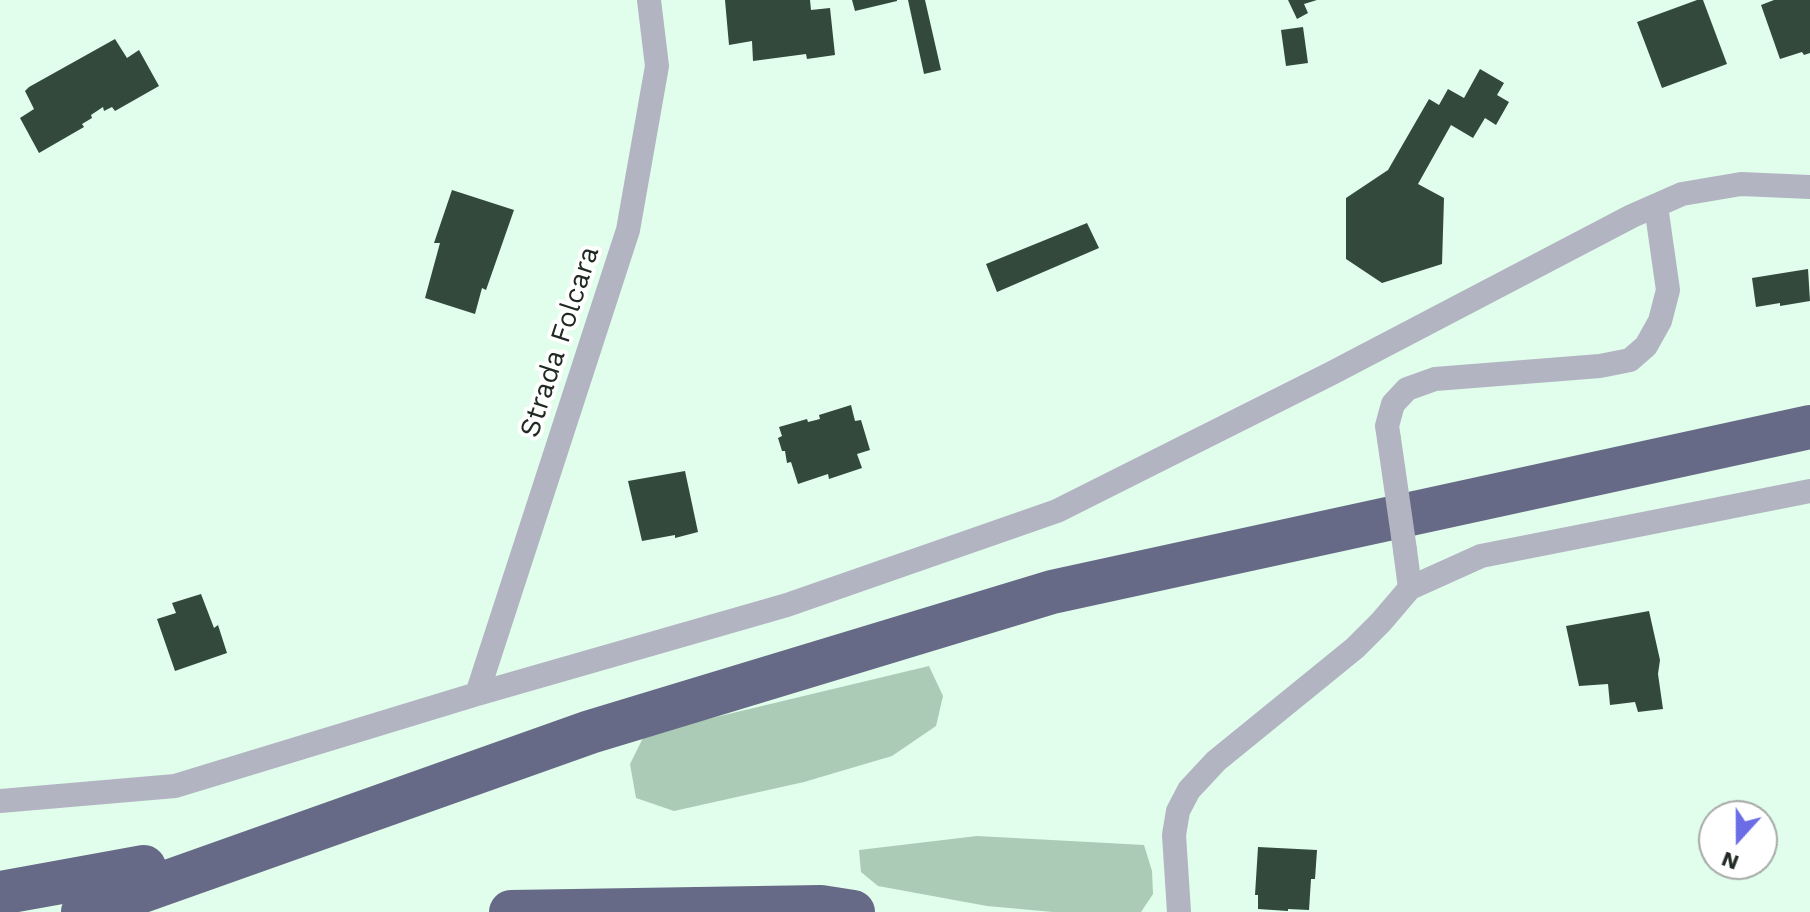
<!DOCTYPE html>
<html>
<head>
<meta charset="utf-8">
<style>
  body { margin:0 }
  #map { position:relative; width:1810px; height:912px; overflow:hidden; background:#e1fdeb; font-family:"Work Sans",sans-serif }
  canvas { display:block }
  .north { position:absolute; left:1698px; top:800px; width:80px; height:80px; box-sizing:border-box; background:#fff; border:2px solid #a6aaa7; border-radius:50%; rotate:201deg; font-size:22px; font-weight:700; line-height:32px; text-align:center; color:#202a23 }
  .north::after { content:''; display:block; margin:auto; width:28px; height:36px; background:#6b6de6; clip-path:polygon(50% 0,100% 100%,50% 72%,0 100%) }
</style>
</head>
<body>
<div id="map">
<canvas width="1810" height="912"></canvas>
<div class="north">N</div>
</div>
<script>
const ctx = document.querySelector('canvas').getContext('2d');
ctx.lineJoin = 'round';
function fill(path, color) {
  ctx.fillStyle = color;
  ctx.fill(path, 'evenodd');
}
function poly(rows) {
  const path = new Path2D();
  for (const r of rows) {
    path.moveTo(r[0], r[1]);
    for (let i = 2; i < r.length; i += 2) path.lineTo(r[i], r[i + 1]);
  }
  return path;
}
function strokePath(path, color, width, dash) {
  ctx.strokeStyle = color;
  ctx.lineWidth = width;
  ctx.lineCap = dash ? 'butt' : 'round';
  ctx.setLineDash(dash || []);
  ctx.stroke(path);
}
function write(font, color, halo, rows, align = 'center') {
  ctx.font = font + ' "Work Sans",sans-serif';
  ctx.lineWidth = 8;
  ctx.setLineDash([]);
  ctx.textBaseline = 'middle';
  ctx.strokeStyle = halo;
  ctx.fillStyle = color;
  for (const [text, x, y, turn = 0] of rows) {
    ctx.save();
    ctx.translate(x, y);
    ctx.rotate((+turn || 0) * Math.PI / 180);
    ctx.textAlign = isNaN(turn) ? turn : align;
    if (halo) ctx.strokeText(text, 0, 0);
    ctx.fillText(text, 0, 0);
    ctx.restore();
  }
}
const forest = poly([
  [929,666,943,696,936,726,892,756,804,782,674,811,636,798,630,764,645,734],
  [977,836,1144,845,1152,871,1153,894,1141,912,1053,912,987,906,878,886,861,872,859,850]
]);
const building = poly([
  [725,0,810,0,811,10,830,8,835,55,807,59,806,54,753,61,752,41,729,45],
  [852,0,897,0,897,1,855,11],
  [908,0,925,0,941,70,924,74],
  [1288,0,1317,0,1304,4,1308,13,1297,19],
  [1697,0,1703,0,1727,64,1662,88,1637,22],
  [1774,0,1810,0,1810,53,1804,55,1802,52,1780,59,1761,5],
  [1303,27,1308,63,1286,66,1281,30],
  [115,39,127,58,139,50,159,86,115,111,112,107,104,111,103,107,91,115,92,118,82,124,84,127,39,153,20,118,34,109,25,91,29,87],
  [1480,69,1504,83,1497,95,1509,102,1496,125,1485,118,1473,138,1451,125,1418,184,1444,198,1442,264,1382,283,1346,259,1346,198,1388,170,1429,99,1439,105,1448,89,1464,98],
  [452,190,514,210,486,290,482,288,475,314,425,298,440,243,434,243],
  [1087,223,1099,248,997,292,986,264],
  [1808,269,1810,301,1780,306,1780,303,1756,307,1752,278],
  [851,405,855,421,861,420,870,450,857,454,862,468,829,479,828,474,798,484,791,462,787,463,785,451,782,451,778,438,782,436,779,427,807,419,808,422,820,419,819,415],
  [685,471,698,532,675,538,675,535,642,541,628,481],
  [201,594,214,628,218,625,227,653,175,671,157,619,176,613,172,603],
  [1649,611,1660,660,1658,674,1663,709,1638,712,1635,702,1610,705,1608,684,1579,686,1566,626],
  [1258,847,1317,850,1315,879,1311,879,1309,910,1288,909,1288,911,1258,909,1258,895,1255,895]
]);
const street = poly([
  [1389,439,1387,426,1393,404,1407,389,1435,379,1600,366,1630,360,1646,346,1660,321,1668,290,1656,206],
  [1405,550,1410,588],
  [477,694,628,230,657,66,649,0],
  [0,801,175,786,477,694,787,605,1057,511,1330,374,1632,216,1682,194,1741,184,1810,187],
  [1179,912,1174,835,1178,811,1189,790,1216,761,1355,648,1381,622,1410,588,1481,556,1810,491]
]);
const highway = poly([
  [0,893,144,867],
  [83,912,590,732,1052,592,1810,427],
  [511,912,821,907,853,912]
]);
const streetBridge = poly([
  [1389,439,1405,550]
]);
const streetNames = [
  ["Strada Folcara",560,342,-72]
];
fill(forest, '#abcbb6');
fill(building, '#33493b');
strokePath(street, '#b2b4c2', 24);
strokePath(highway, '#666a87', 44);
strokePath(streetBridge, '#b2b4c2', 24);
write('28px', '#202a23', '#fff', streetNames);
</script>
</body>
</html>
